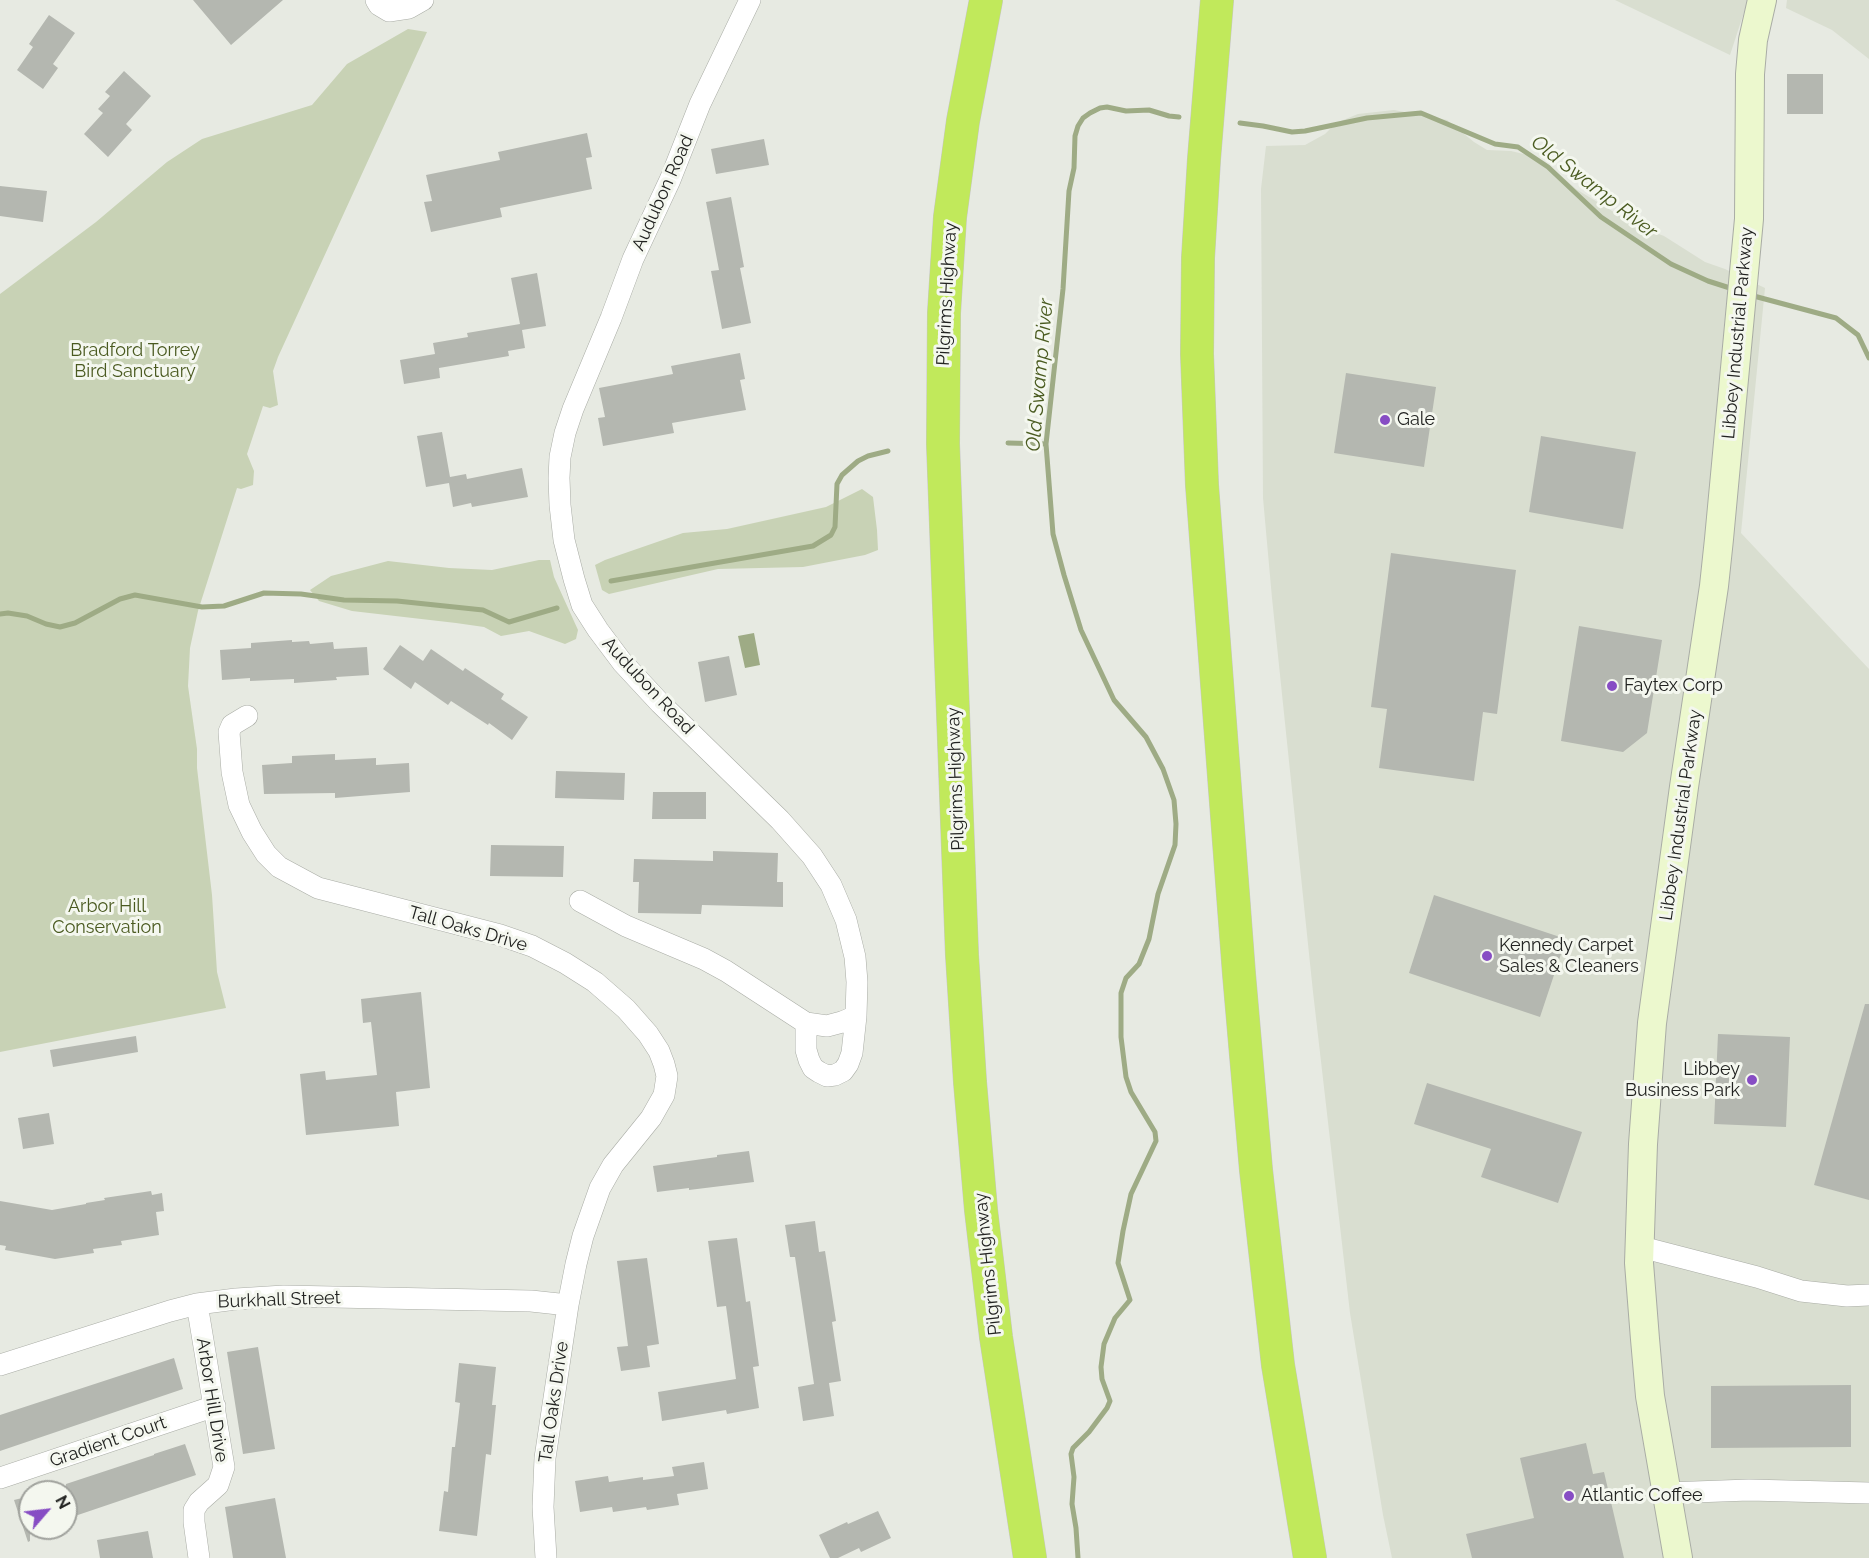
<!DOCTYPE html>
<html>
<head>
<meta charset="utf-8">
<style>
  body { margin:0 }
  #map { position:relative; width:1869px; height:1558px; overflow:hidden; background:#e7eae2; font-family:Raleway,sans-serif }
  canvas { display:block }
  .north { position:absolute; left:18px; top:1480px; width:60px; height:60px; box-sizing:border-box; background:#f4f7ef; border:2px solid #a0a29d; border-radius:50%; rotate:62deg; font-size:16px; font-weight:700; line-height:24px; text-align:center; color:#222321 }
  .north::after { content:''; display:block; margin:auto; width:21px; height:27px; background:#874dc4; clip-path:polygon(50% 0,100% 100%,50% 72%,0 100%) }
</style>
</head>
<body>
<div id="map">
<canvas width="1869" height="1558"></canvas>
<div class="north">N</div>
</div>
<script>
const ctx = document.querySelector('canvas').getContext('2d');
ctx.lineJoin = 'round';
function fill(path, color) {
  ctx.fillStyle = color;
  ctx.fill(path, 'evenodd');
}
function poly(rows) {
  const path = new Path2D();
  for (const r of rows) {
    path.moveTo(r[0], r[1]);
    for (let i = 2; i < r.length; i += 2) path.lineTo(r[i], r[i + 1]);
  }
  return path;
}
function strokePath(path, color, width, dash) {
  ctx.strokeStyle = color;
  ctx.lineWidth = width;
  ctx.lineCap = dash ? 'butt' : 'round';
  ctx.setLineDash(dash || []);
  ctx.stroke(path);
}
function write(font, color, halo, rows, align = 'center') {
  ctx.font = font + ' Raleway,sans-serif';
  ctx.lineWidth = 6;
  ctx.setLineDash([]);
  ctx.textBaseline = 'middle';
  ctx.strokeStyle = halo;
  ctx.fillStyle = color;
  for (const [text, x, y, turn = 0] of rows) {
    ctx.save();
    ctx.translate(x, y);
    ctx.rotate((+turn || 0) * Math.PI / 180);
    ctx.textAlign = isNaN(turn) ? turn : align;
    if (halo) ctx.strokeText(text, 0, 0);
    ctx.fillText(text, 0, 0);
    ctx.restore();
  }
}
const built = poly([
  [1615,0,1748,0,1730,55],
  [1787,0,1869,0,1869,59,1832,30,1786,8],
  [1394,110,1447,120,1474,142,1487,150,1511,151,1532,156,1550,166,1576,189,1635,225,1664,236,1705,262,1725,269,1765,288,1741,533,1869,669,1869,1558,1392,1558,1383,1515,1350,1313,1313,992,1272,598,1263,498,1261,189,1266,146,1305,145,1325,134,1336,123,1358,114]
]);
const green = poly([
  [408,29,427,32,278,357,273,371,278,405,270,408,263,406,247,454,254,471,253,485,241,489,237,488,198,611,190,648,188,686,197,749,197,768,212,895,217,972,226,1008,0,1052,0,294,96,222,167,162,202,139,312,105,347,64],
  [862,489,873,497,877,530,878,550,865,555,803,567,718,569,609,594,602,590,595,565,605,560,683,533,727,529,826,507],
  [539,560,550,560,554,577,578,630,576,639,565,644,529,631,501,636,484,627,456,623,352,611,319,601,310,590,331,576,388,561,449,568,492,570]
]);
const water = poly([
  [754,633,760,665,745,668,738,636]
]);
const stream = poly([
  [1240,123,1263,126,1292,132,1305,131,1367,118,1421,113,1495,144,1518,147,1548,167,1601,217,1671,264,1708,281,1733,289],
  [1750,295,1836,318,1858,335,1869,358],
  [1008,443,1046,444],
  [611,581,813,546,831,535,835,527,837,484,842,475,858,461,868,456,888,451],
  [0,614,8,613,27,616,46,624,60,627,75,623,120,599,135,595,202,607,224,606,264,593,301,594,344,600,397,601,483,610,509,622,557,608],
  [1078,1558,1076,1528,1072,1504,1074,1477,1071,1454,1073,1448,1089,1432,1107,1408,1110,1401,1102,1379,1101,1367,1104,1344,1115,1318,1130,1300,1118,1263,1123,1231,1131,1194,1156,1141,1155,1132,1131,1092,1126,1077,1121,1037,1121,993,1126,978,1139,964,1149,939,1158,894,1175,845,1176,824,1174,800,1163,769,1146,737,1114,700,1081,630,1064,575,1053,534,1046,444,1063,289,1069,191,1074,168,1075,136,1078,126,1083,118,1090,113,1100,108,1107,107,1126,111,1149,110,1169,116,1179,117]
]);
const building = poly([
  [193,0,283,0,231,45],
  [49,15,75,33,53,64,58,68,43,89,17,70,33,47,29,44],
  [124,71,151,96,126,124,132,130,108,157,84,134,103,113,98,109,110,96,105,92],
  [1787,74,1823,74,1823,114,1787,114],
  [587,133,592,157,586,158,592,189,500,208,502,217,431,232,424,202,432,201,426,175,500,160,498,152],
  [764,139,769,165,716,174,711,149],
  [0,186,47,191,43,222,0,216],
  [731,197,744,267,740,268,751,323,722,329,711,271,719,270,706,202],
  [537,273,546,326,522,330,525,348,508,351,509,356,439,368,440,378,404,384,400,360,435,354,433,343,468,337,467,333,520,324,511,278],
  [740,353,745,379,740,380,746,410,672,423,674,433,603,446,598,418,605,417,599,388,673,374,671,366],
  [1346,373,1436,387,1424,467,1334,453],
  [442,432,450,477,466,474,467,479,522,468,528,497,472,507,471,503,453,507,449,483,426,487,417,436],
  [1541,436,1636,452,1623,529,1529,512],
  [1391,553,1516,570,1497,714,1483,712,1474,781,1379,768,1387,709,1371,707],
  [1579,626,1662,640,1647,733,1623,752,1561,741],
  [292,640,292,642,309,641,310,644,333,642,334,649,367,647,369,675,336,677,337,680,294,683,294,679,250,681,250,678,222,680,220,650,251,648,251,643],
  [400,645,423,661,431,649,463,671,465,668,504,694,501,699,528,717,512,740,489,723,488,725,451,701,448,705,415,682,411,689,383,669],
  [729,656,737,695,705,702,698,662],
  [335,754,335,760,376,758,376,765,409,763,410,792,335,798,335,793,264,794,262,765,292,763,292,756],
  [556,771,625,773,624,800,555,798],
  [653,792,706,792,706,819,652,819],
  [491,845,564,846,563,877,490,876],
  [713,851,778,853,777,882,783,882,783,907,702,905,701,914,638,913,639,882,633,882,634,859,713,861],
  [1434,895,1566,939,1540,1017,1409,973],
  [421,992,430,1088,396,1092,399,1126,306,1135,300,1074,325,1071,326,1080,377,1075,371,1022,363,1023,361,999],
  [1865,1004,1869,1004,1869,1200,1814,1185],
  [1718,1034,1790,1037,1786,1127,1714,1124],
  [136,1036,138,1052,53,1067,50,1050],
  [1427,1083,1582,1132,1558,1203,1481,1177,1491,1149,1414,1124],
  [49,1113,54,1144,23,1149,18,1118],
  [749,1151,754,1182,689,1190,689,1188,657,1192,653,1166,717,1157,717,1155],
  [151,1191,152,1195,162,1193,164,1211,156,1212,159,1235,121,1241,122,1245,93,1249,94,1253,55,1259,5,1250,6,1246,0,1245,0,1201,52,1210,86,1204,86,1203,105,1200,104,1198],
  [815,1221,819,1252,825,1251,836,1321,832,1322,841,1381,829,1383,834,1416,803,1421,798,1387,814,1384,795,1257,790,1257,785,1225],
  [737,1238,746,1302,750,1301,759,1366,753,1367,759,1408,727,1414,726,1410,662,1421,658,1392,736,1379,726,1306,717,1307,708,1241],
  [647,1258,659,1344,647,1346,650,1367,621,1371,617,1347,628,1346,617,1261],
  [258,1347,275,1449,243,1454,227,1352],
  [174,1358,183,1389,0,1451,0,1415],
  [459,1363,496,1367,492,1405,496,1405,491,1455,486,1454,477,1536,439,1531,444,1491,448,1492,452,1447,455,1447,460,1403,455,1402],
  [1851,1385,1851,1447,1711,1448,1711,1386],
  [1586,1443,1593,1474,1604,1472,1624,1558,1472,1558,1466,1534,1534,1518,1520,1458],
  [185,1444,196,1475,72,1517,71,1516,66,1518,66,1484,154,1455,154,1454],
  [704,1462,708,1489,677,1494,679,1505,647,1510,646,1507,613,1512,612,1507,580,1512,575,1481,608,1476,609,1482,643,1477,643,1480,674,1476,672,1467],
  [30,1496,30,1541,28,1542,14,1500],
  [275,1498,286,1558,233,1558,225,1507],
  [878,1511,891,1538,861,1552,859,1548,838,1558,830,1558,819,1535,847,1522,848,1524],
  [148,1531,153,1558,100,1558,97,1540]
]);
const street = poly([
  [376,0,379,5,389,11,409,8,423,0],
  [247,716,232,725,229,732,232,772,239,805,252,832,266,854,279,867,318,888,500,935,532,946,565,963,595,982,626,1009,648,1034,659,1051,664,1064,667,1076,664,1095,651,1118,613,1165,600,1188,583,1236,576,1264,568,1305,545,1458,543,1507,546,1558],
  [580,901,626,926,704,959,726,971,806,1023,827,1026,842,1022,856,1016,857,982,855,957,846,920,831,885,812,856,780,820,660,703,622,662,598,630,582,605,574,579,564,540,560,505,559,478,560,457,565,433,573,409,611,318,633,259,670,180,700,104,750,0],
  [806,1023,806,1050,809,1060,813,1068,819,1072,827,1076,835,1075,843,1071,848,1064,852,1053,856,1016],
  [1641,1247,1757,1277,1801,1291,1847,1296,1869,1295],
  [197,1304,224,1467,218,1485,199,1502,194,1510,194,1522,199,1558],
  [0,1365,170,1311,197,1304,236,1299,284,1296,531,1301,568,1305],
  [0,1478,215,1406],
  [1667,1493,1749,1490,1869,1493]
]);
const secondary = poly([
  [1678,1558,1650,1396,1645,1339,1639,1263,1643,1144,1652,1023,1684,787,1714,586,1719,539,1749,219,1750,74,1753,40,1762,0]
]);
const highway = poly([
  [986,0,963,121,950,217,944,313,943,444,962,955,970,1082,981,1210,996,1337,1030,1558],
  [1217,0,1204,159,1198,258,1197,354,1202,485,1239,974,1256,1170,1278,1365,1310,1558]
]);
const markers = [
  [1385,420,6,"#874dc4"],
  [1612,686,6,"#874dc4"],
  [1487,956,6,"#874dc4"],
  [1752,1080,6,"#874dc4"],
  [1569,1496,6,"#874dc4"]
];
const streetNames = [
  ["Audubon Road",663,193,-66],
  ["Pilgrims Highway",947,294,-87],
  ["Libbey Industrial Parkway",1738,333,-85],
  ["Audubon Road",648,686,47],
  ["Pilgrims Highway",956,779,-92],
  ["Libbey Industrial Parkway",1681,815,-82],
  ["Tall Oaks Drive",468,929,16],
  ["Pilgrims Highway",988,1264,-96],
  ["Burkhall Street",279,1300,-2],
  ["Arbor Hill Drive",212,1400,81],
  ["Tall Oaks Drive",554,1402,-82],
  ["Gradient Court",108,1442,-19]
];
const parkNames = [
  ["Bradford Torrey",135,351],
  ["Bird Sanctuary",135,372],
  ["Arbor Hill",107,907],
  ["Conservation",107,928]
];
const poiNames = [
  ["Gale",1397,420],
  ["Faytex Corp",1624,686],
  ["Kennedy Carpet",1499,946],
  ["Sales & Cleaners",1499,967],
  ["Libbey",1740,1070,"right"],
  ["Business Park",1740,1091,"right"],
  ["Atlantic Coffee",1581,1496]
];
const waterNames = [
  ["Old Swamp River",1594,187,38],
  ["Old Swamp River",1040,375,-85]
];
fill(built, '#d9ded0');
fill(green, '#c8d2b5');
fill(water, '#9eab85');
strokePath(stream, '#9eab85', 5);
fill(building, '#b4b7b0');
strokePath(street, '#a9aca5', 22);
strokePath(secondary, '#a9aca5', 30);
strokePath(highway, '#c6c6c5', 34);
strokePath(street, '#fff', 21);
strokePath(secondary, '#ecf8ce', 28);
strokePath(highway, '#c1e95b', 33);
for (const [x, y, r, color] of markers) {
  const dot = new Path2D();
  dot.arc(x, y, r, 0, 2 * Math.PI);
  ctx.fillStyle = color;
  ctx.fill(dot);
  strokePath(dot, '#f4f7ef', 2);
}
write('18px', '#222321', '#f4f7ef', streetNames);
write('18px', '#4a5a20', '#f4f7ef', parkNames);
write('18px', '#222321', '#f4f7ef', poiNames, 'left');
write('italic 20px', '#4a5b20', '#f4f7ef', waterNames);
</script>
</body>
</html>
